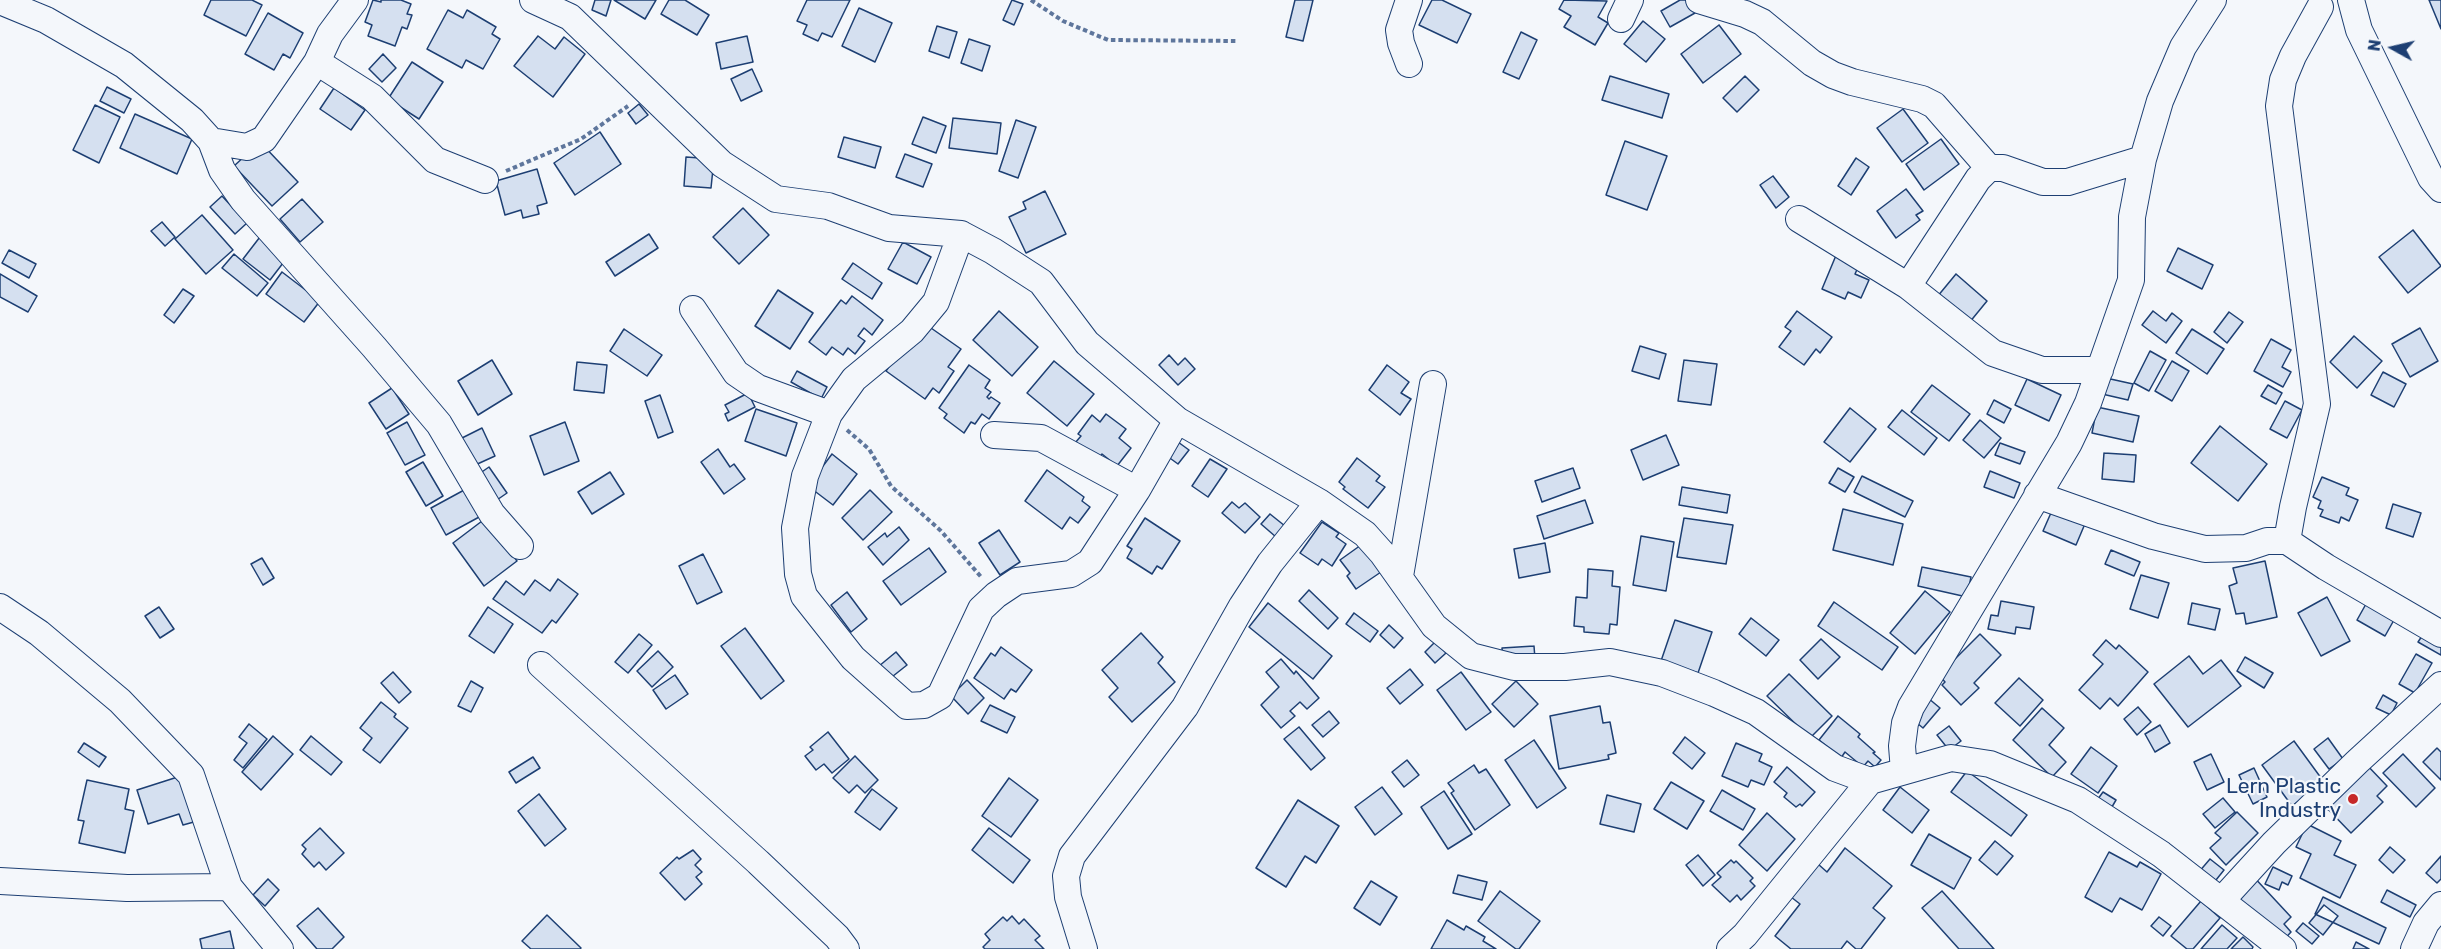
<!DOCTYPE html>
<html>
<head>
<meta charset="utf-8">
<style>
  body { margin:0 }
  #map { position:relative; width:2441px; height:949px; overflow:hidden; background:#f4f7fb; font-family:Rubik,sans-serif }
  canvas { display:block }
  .north { position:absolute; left:2363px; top:18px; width:60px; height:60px; -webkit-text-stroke:4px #f4f7fb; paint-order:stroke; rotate:278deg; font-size:16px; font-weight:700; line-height:24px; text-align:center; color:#1d3f73 }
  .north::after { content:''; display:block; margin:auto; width:21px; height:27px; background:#1d3f73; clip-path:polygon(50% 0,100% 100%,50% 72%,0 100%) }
</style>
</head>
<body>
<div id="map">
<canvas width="2441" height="949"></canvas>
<div class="north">N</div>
</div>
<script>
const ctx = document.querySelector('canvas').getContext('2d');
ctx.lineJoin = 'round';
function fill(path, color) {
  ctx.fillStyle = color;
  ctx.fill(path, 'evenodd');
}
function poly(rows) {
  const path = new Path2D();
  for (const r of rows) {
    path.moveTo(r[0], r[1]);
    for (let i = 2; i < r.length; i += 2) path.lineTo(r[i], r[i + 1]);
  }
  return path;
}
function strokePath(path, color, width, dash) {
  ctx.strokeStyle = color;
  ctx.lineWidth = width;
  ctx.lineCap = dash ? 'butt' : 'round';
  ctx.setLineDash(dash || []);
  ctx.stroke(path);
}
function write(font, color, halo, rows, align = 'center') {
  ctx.font = font + ' Rubik,sans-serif';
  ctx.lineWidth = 4.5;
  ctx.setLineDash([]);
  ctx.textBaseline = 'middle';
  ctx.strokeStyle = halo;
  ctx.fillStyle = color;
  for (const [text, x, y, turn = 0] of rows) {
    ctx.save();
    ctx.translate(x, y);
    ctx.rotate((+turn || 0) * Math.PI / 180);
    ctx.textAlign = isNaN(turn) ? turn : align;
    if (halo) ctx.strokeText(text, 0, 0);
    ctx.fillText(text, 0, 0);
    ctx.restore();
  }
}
const building = poly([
  [211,0,252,0,262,5,246,36,204,15,211,0],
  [373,0,381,2,381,0,401,0,411,4,407,14,412,15,407,29,402,27,395,46,368,36,372,25,365,22,373,0],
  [595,0,611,0,606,16,592,10,595,0],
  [614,0,656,0,645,19,614,0],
  [669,0,685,0,709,15,697,35,661,14,669,0],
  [807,0,850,0,832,37,822,33,818,41,803,34,807,25,797,21,807,0],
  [1012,0,1023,4,1014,25,1003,20,1012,0],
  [1295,0,1313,0,1303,41,1286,37,1295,0],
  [1432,0,1442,0,1471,14,1457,43,1419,25,1432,0],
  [1564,0,1607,1,1598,17,1608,23,1595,45,1564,27,1571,16,1559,9,1564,0],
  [1680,0,1688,0,1695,13,1670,27,1661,11,1680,0],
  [2429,0,2441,0,2441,29,2429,0],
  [859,8,892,23,875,62,842,46,859,8],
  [448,10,463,18,467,10,496,27,492,34,500,39,483,69,466,60,462,68,427,49,448,10],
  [268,13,303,33,290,58,283,54,274,70,245,54,268,13],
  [1643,21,1665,39,1646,62,1624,44,1643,21],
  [1719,25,1741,54,1703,83,1681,54,1719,25],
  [937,26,957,32,949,58,929,51,937,26],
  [1521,32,1537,40,1519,79,1503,72,1521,32],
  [538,36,555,49,564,37,585,54,553,97,514,66,538,36],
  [747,36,753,62,721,69,716,43,747,36],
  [969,39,990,46,982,71,961,63,969,39],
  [383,54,396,68,382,82,369,69,383,54],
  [412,62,443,82,419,119,388,99,412,62],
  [752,69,762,91,741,101,731,79,752,69],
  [1610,76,1669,94,1662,118,1602,100,1610,76],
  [1745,76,1759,90,1737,112,1723,98,1745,76],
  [107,87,131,99,124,113,100,101,107,87],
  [334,88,365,110,351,130,320,109,334,88],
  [639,104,648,115,636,124,628,113,639,104],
  [95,105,120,117,99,163,73,150,95,105],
  [1903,109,1928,143,1902,162,1877,128,1903,109],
  [135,114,192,139,177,174,120,148,135,114],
  [923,117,946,126,936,153,912,144,923,117],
  [953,118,1001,123,997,154,949,148,953,118],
  [1016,120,1036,127,1018,178,999,171,1016,120],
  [600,132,621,164,575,195,554,163,600,132],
  [844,137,881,147,875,168,838,157,844,137],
  [1941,139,1959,164,1924,190,1906,164,1941,139],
  [1625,141,1667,156,1647,210,1606,195,1625,141],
  [260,142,298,182,272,206,234,166,260,142],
  [905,154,932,164,923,187,896,177,905,154],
  [686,157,714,159,711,188,684,186,686,157],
  [1856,158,1869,167,1851,195,1838,186,1856,158],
  [537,169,547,203,537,206,539,214,523,218,521,210,505,215,496,181,537,169],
  [1773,176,1789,197,1776,208,1760,185,1773,176],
  [1906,189,1923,211,1916,215,1920,220,1896,238,1877,211,1906,189],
  [1045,191,1066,234,1026,253,1009,217,1026,209,1023,202,1045,191],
  [222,196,247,223,235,234,210,207,222,196],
  [302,199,323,222,300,242,280,219,302,199],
  [743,208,769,235,739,264,713,237,743,208],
  [202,215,233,250,206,274,175,239,202,215],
  [162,222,175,237,165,246,151,231,162,222],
  [2413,230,2441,266,2408,293,2379,257,2413,230],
  [263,233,290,254,270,280,243,259,263,233],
  [649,234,658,248,615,276,606,262,649,234],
  [903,242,931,257,917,284,888,269,903,242],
  [2178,248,2213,265,2202,289,2167,271,2178,248],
  [9,250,36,264,29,278,2,263,9,250],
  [1837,253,1860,263,1855,274,1869,280,1861,298,1848,292,1845,299,1822,289,1837,253],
  [234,254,268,283,257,296,222,268,234,254],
  [853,263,882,283,872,299,842,279,853,263],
  [282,272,320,301,304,322,266,294,282,272],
  [0,274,37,296,28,312,0,297,0,274],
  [1956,274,1987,301,1969,323,1937,297,1956,274],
  [183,289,194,296,174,323,164,315,183,289],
  [778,290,813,313,790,349,755,326,778,290],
  [852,296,883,320,872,335,864,328,858,336,865,341,855,354,848,348,843,355,832,347,826,355,809,342,841,300,846,304,852,296],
  [999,311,1038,347,1012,376,973,340,999,311],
  [1797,311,1832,337,1820,353,1816,349,1804,365,1779,347,1791,331,1785,327,1797,311],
  [2153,311,2166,321,2172,313,2182,321,2166,343,2142,325,2153,311],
  [2229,312,2243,322,2227,343,2214,332,2229,312],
  [921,321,961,349,948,367,954,371,939,393,933,388,925,399,886,371,921,321],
  [2420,328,2438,361,2410,377,2392,344,2420,328],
  [624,329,662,355,647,376,610,351,624,329],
  [2192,329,2224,349,2207,374,2176,353,2192,329],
  [2354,336,2382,361,2357,388,2330,362,2354,336],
  [2271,339,2291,350,2282,367,2291,372,2283,387,2254,371,2271,339],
  [1640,346,1666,354,1659,379,1632,371,1640,346],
  [2150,351,2166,360,2149,391,2134,383,2150,351],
  [1169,355,1178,365,1185,358,1195,369,1178,385,1159,365,1169,355],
  [492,360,512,394,478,415,458,381,492,360],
  [1684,360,1717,364,1711,405,1678,401,1684,360],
  [1054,361,1094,394,1067,426,1027,393,1054,361],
  [2172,361,2189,371,2172,401,2155,391,2172,361],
  [577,362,607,365,604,393,574,390,577,362],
  [969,365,990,380,985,388,991,392,987,397,989,399,991,397,1000,403,989,419,982,414,975,424,971,422,964,433,944,418,947,414,939,408,969,365],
  [1387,365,1409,382,1401,393,1411,399,1400,415,1369,390,1387,365],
  [797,371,827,387,821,399,791,382,797,371],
  [2383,372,2406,384,2394,407,2371,395,2383,372],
  [2106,378,2133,384,2128,400,2102,394,2106,378],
  [2027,379,2061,395,2049,421,2015,405,2027,379],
  [1932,385,1970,414,1949,441,1911,412,1932,385],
  [2268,385,2282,393,2276,404,2261,396,2268,385],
  [392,388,409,414,386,429,369,403,392,388],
  [748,393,755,407,728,421,725,414,729,412,725,405,748,393],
  [660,395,673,432,658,438,645,401,660,395],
  [1994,400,2011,409,2004,423,1987,414,1994,400],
  [2285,401,2302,410,2287,438,2270,429,2285,401],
  [2097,407,2139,416,2133,442,2092,433,2097,407],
  [1850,408,1876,429,1850,462,1824,442,1850,408],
  [756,409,797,423,786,456,745,441,756,409],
  [1902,410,1937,438,1924,455,1888,427,1902,410],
  [1106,414,1126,429,1119,438,1131,448,1117,466,1102,454,1097,461,1075,443,1081,436,1078,434,1092,415,1100,422,1106,414],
  [1980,420,2001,438,1984,458,1963,440,1980,420],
  [407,422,425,455,405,465,387,433,407,422],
  [565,422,579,461,544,475,530,436,565,422],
  [2220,426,2267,464,2238,501,2191,463,2220,426],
  [482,428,495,456,473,466,460,439,482,428],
  [1666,435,1679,465,1643,480,1631,450,1666,435],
  [1178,442,1189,450,1178,464,1167,456,1178,442],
  [2000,443,2025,452,2020,464,1995,455,2000,443],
  [718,449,730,467,734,464,745,479,724,494,701,462,718,449],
  [2104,453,2136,455,2134,482,2102,479,2104,453],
  [832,454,857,474,833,505,808,486,832,454],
  [1357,458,1380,476,1376,481,1385,487,1368,508,1343,489,1345,487,1339,482,1357,458],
  [1210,459,1227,469,1208,497,1192,486,1210,459],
  [423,462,443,496,426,506,406,472,423,462],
  [489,467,507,493,494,502,476,476,489,467],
  [1573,468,1580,488,1542,502,1535,481,1573,468],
  [1838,468,1854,477,1845,492,1829,483,1838,468],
  [1047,470,1084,497,1082,501,1090,507,1078,523,1070,517,1062,529,1025,501,1047,470],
  [1990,471,2020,483,2014,498,1984,487,1990,471],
  [610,472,624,494,592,514,578,492,610,472],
  [1862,476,1913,501,1905,517,1854,492,1862,476],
  [2322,477,2349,488,2346,495,2358,500,2349,521,2341,517,2339,523,2320,516,2323,510,2318,508,2321,501,2313,497,2322,477],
  [1682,487,1730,495,1727,513,1679,505,1682,487],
  [466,489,481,516,446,535,431,508,466,489],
  [870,490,892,512,863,540,842,518,870,490],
  [1585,500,1593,523,1544,539,1537,516,1585,500],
  [1232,502,1239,508,1245,503,1260,517,1245,533,1222,513,1232,502],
  [2393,504,2421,513,2413,537,2386,528,2393,504],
  [2054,506,2087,519,2076,545,2043,531,2054,506],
  [1843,509,1903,524,1893,565,1833,550,1843,509],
  [1270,514,1285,526,1276,537,1261,524,1270,514],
  [486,518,517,561,484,586,453,543,486,518],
  [1145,518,1180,541,1162,569,1157,566,1152,574,1127,558,1132,549,1127,546,1145,518],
  [1684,518,1733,525,1726,564,1677,557,1684,518],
  [1322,522,1339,533,1336,537,1346,544,1332,566,1322,559,1318,565,1300,553,1322,522],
  [899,527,909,540,883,565,868,547,885,533,887,537,899,527],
  [999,530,1020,562,1000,575,979,543,999,530],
  [1641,536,1674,542,1666,591,1633,585,1641,536],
  [1545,543,1550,572,1519,578,1514,549,1545,543],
  [1361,545,1381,572,1356,589,1347,576,1350,573,1340,560,1361,545],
  [929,548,946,572,901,605,883,581,929,548],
  [2111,550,2140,562,2134,576,2105,564,2111,550],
  [703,554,722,592,697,604,679,566,703,554],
  [262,558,274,578,263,585,251,564,262,558],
  [2265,561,2277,617,2246,624,2244,613,2236,614,2229,586,2237,583,2233,568,2265,561],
  [1922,567,1971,577,1967,597,1918,586,1922,567],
  [1588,569,1613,571,1612,586,1620,587,1617,625,1610,624,1609,634,1584,632,1584,627,1574,626,1576,597,1587,598,1588,569],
  [2141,575,2169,583,2158,618,2130,609,2141,575],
  [558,579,578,594,556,623,552,620,542,633,493,599,506,581,524,595,535,580,550,591,558,579],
  [1309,590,1338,618,1328,629,1299,601,1309,590],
  [1925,591,1950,612,1915,654,1890,633,1925,591],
  [847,592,867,619,851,632,831,605,847,592],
  [2327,597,2350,641,2321,656,2298,613,2327,597],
  [2001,601,2034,607,2030,629,2016,627,2015,634,1988,629,1991,615,1998,616,2001,601],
  [1834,602,1898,647,1882,670,1818,626,1834,602],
  [1268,603,1332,656,1313,679,1249,627,1268,603],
  [2192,603,2220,609,2215,630,2188,624,2192,603],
  [2366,604,2394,620,2385,636,2357,620,2366,604],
  [159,607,174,629,160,638,145,616,159,607],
  [488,607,513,624,494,653,469,636,488,607],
  [1354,613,1378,631,1370,642,1346,624,1354,613],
  [1751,618,1779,640,1766,656,1739,634,1751,618],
  [1675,620,1712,632,1698,673,1661,661,1675,620],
  [1389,625,1403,638,1394,648,1380,635,1389,625],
  [745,628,784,681,761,699,721,646,745,628],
  [1141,633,1163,657,1158,663,1175,682,1132,722,1109,697,1118,688,1102,670,1141,633],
  [2424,633,2441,643,2441,655,2418,642,2424,633],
  [639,634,652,645,628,673,615,662,639,634],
  [1980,634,2001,655,1974,683,1979,688,1961,705,1942,685,1945,682,1939,675,1980,634],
  [1821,639,1840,657,1818,679,1800,660,1821,639],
  [2106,640,2116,649,2119,645,2148,672,2118,706,2110,698,2100,709,2079,690,2103,664,2093,655,2106,640],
  [1436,641,1446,653,1435,663,1425,652,1436,641],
  [1534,646,1535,659,1503,661,1502,648,1534,646],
  [1001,647,1032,670,1016,692,1011,689,1004,699,974,678,991,653,995,656,1001,647],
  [658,651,673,667,652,687,637,671,658,651],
  [896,652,907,665,883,684,873,671,896,652],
  [2416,654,2432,663,2415,693,2399,684,2416,654],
  [2189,656,2203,674,2221,660,2241,686,2188,727,2154,684,2189,656],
  [2245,657,2273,673,2264,688,2237,671,2245,657],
  [1281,659,1294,674,1296,671,1319,698,1307,709,1300,702,1290,711,1295,716,1281,728,1261,705,1279,687,1266,672,1281,659],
  [1410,669,1423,685,1400,704,1387,688,1410,669],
  [393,672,411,692,399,703,381,683,393,672],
  [1461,672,1491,712,1466,730,1437,690,1461,672],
  [1789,674,1832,716,1810,738,1767,696,1789,674],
  [675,675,688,694,666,709,653,690,675,675],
  [2019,678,2043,700,2020,726,1995,703,2019,678],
  [967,680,984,698,968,714,951,696,967,680],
  [471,681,483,688,471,712,458,706,471,681],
  [1516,681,1538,704,1514,727,1492,704,1516,681],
  [2383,695,2397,703,2391,715,2376,708,2383,695],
  [1928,698,1940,708,1923,728,1911,718,1928,698],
  [381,702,396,714,394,717,408,728,380,763,363,750,372,738,360,728,381,702],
  [990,705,1015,717,1007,733,981,721,990,705],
  [1600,706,1603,723,1610,722,1616,753,1608,755,1609,759,1559,769,1550,716,1600,706],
  [2138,707,2151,722,2137,735,2124,719,2138,707],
  [2042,708,2064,728,2049,745,2066,762,2052,777,2013,740,2042,708],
  [1329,711,1339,723,1323,737,1312,725,1329,711],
  [1838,716,1860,734,1858,737,1875,752,1873,753,1881,760,1875,767,1868,761,1863,767,1845,752,1841,758,1819,740,1838,716],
  [249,724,267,739,243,768,234,760,247,743,239,737,249,724],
  [2160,725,2170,743,2155,752,2145,734,2160,725],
  [1949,726,1961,741,1949,750,1937,735,1949,726],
  [1299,727,1325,758,1311,770,1284,739,1299,727],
  [828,732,849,759,832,773,824,764,816,770,805,756,813,750,810,747,828,732],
  [273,736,293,754,261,790,242,772,273,736],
  [311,736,342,762,331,775,300,750,311,736],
  [1685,737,1705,753,1692,769,1673,753,1685,737],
  [2328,738,2343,759,2329,769,2314,749,2328,738],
  [1534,740,1566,788,1537,808,1505,760,1534,740],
  [2294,741,2324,782,2292,806,2262,765,2294,741],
  [84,743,106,757,99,767,78,752,84,743],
  [1736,743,1762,754,1759,761,1772,767,1764,785,1751,780,1748,787,1722,776,1736,743],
  [2091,747,2117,766,2098,793,2071,774,2091,747],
  [2437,748,2441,752,2441,780,2423,762,2437,748],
  [2211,754,2224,782,2207,790,2194,762,2211,754],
  [2403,754,2435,788,2416,807,2383,773,2403,754],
  [855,756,878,780,865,793,857,785,849,793,833,778,855,756],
  [533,757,540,768,516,783,509,772,533,757],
  [1407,760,1419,775,1404,787,1392,772,1407,760],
  [2364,762,2387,786,2377,796,2383,802,2351,833,2322,803,2364,762],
  [1474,765,1479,773,1486,769,1510,805,1475,830,1451,793,1454,791,1448,783,1474,765],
  [1787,767,1815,792,1802,806,1800,804,1796,807,1784,797,1787,793,1774,782,1787,767],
  [2254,768,2267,797,2253,804,2239,775,2254,768],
  [1967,771,2027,815,2011,836,1951,792,1967,771],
  [187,774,201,820,183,825,179,814,148,824,137,790,187,774],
  [1009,778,1038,800,1011,837,982,816,1009,778],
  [87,780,129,789,125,809,134,811,125,853,79,843,84,821,78,820,87,780],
  [1671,782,1704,801,1687,829,1654,809,1671,782],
  [1382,787,1402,814,1375,835,1355,807,1382,787],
  [1900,787,1929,810,1912,833,1883,810,1900,787],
  [872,789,897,808,880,830,855,812,872,789],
  [1722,790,1755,809,1743,830,1710,811,1722,790],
  [1444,791,1472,834,1448,849,1421,807,1444,791],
  [2103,792,2116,800,2109,812,2095,803,2103,792],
  [539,794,566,829,545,846,518,811,539,794],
  [1607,795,1641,804,1634,832,1600,824,1607,795],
  [2223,798,2235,812,2215,828,2203,814,2223,798],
  [1298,800,1339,826,1316,863,1305,856,1286,887,1256,868,1298,800],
  [2237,812,2258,833,2226,865,2210,848,2221,838,2215,833,2237,812],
  [1767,813,1795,839,1767,871,1739,845,1767,813],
  [2307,824,2341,841,2334,855,2356,865,2340,898,2300,878,2311,854,2296,847,2307,824],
  [320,828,344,853,326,870,319,862,314,867,302,854,306,849,302,845,320,828],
  [989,828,1030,860,1013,883,972,850,989,828],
  [1929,834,1971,858,1954,889,1911,865,1929,834],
  [1995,841,2013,856,1997,875,1979,860,1995,841],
  [2390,847,2405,860,2393,873,2379,860,2390,847],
  [1845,848,1892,886,1873,908,1885,918,1861,949,1856,949,1847,941,1841,949,1791,949,1775,936,1800,904,1791,897,1818,864,1827,872,1845,848],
  [693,850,701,859,695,865,702,872,696,877,702,884,685,900,660,873,677,857,679,859,693,850],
  [2109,852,2137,867,2140,862,2161,874,2142,910,2120,898,2112,912,2085,897,2109,852],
  [1698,855,1715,875,1703,886,1686,865,1698,855],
  [2441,856,2441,879,2437,883,2426,873,2441,856],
  [2210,859,2224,870,2212,885,2198,873,2210,859],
  [1731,860,1734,863,1736,861,1753,878,1750,881,1755,886,1741,900,1737,895,1730,902,1712,885,1721,877,1717,873,1731,860],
  [2273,867,2292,876,2288,885,2282,882,2279,890,2265,884,2273,867],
  [2251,874,2291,917,2284,924,2291,932,2280,944,2230,894,2251,874],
  [1458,875,1487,882,1482,900,1453,893,1458,875],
  [268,879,279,890,265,906,253,895,268,879],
  [1371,881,1397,897,1380,925,1354,908,1371,881],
  [2387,890,2416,905,2410,917,2381,902,2387,890],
  [1500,891,1540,921,1519,949,1516,949,1478,921,1500,891],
  [1942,891,1994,949,1959,949,1922,908,1942,891],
  [2323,897,2386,928,2379,944,2315,914,2323,897],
  [2201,901,2220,918,2193,949,2187,949,2171,936,2201,901],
  [2324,905,2338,916,2323,935,2309,923,2324,905],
  [318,908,344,937,332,949,317,949,297,926,318,908],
  [547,915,581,948,580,949,531,949,522,941,547,915],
  [1012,916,1019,924,1024,919,1040,936,1035,940,1044,949,985,949,983,947,990,940,985,934,1003,917,1007,921,1012,916],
  [2159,917,2171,926,2163,936,2151,926,2159,917],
  [1447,920,1464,930,1466,926,1485,937,1483,941,1496,949,1431,949,1447,920],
  [2303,923,2319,936,2312,944,2296,931,2303,923],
  [2222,925,2237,938,2227,949,2201,949,2222,925],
  [230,931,234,949,202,949,200,939,230,931],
  [2243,937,2253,947,2252,949,2231,949,2243,937],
  [2356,942,2369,949,2353,949,2356,942]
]);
const path = poly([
  [1031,0,1063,21,1108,40,1237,41],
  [506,171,581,139,628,106],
  [847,430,869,449,891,486,941,531,982,578]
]);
const minor = poly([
  [533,0,570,17,722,164,776,199,828,206,889,228,961,234,993,251,1041,282,1087,343,1177,420,1319,502,1365,534,1382,553,1434,626,1471,656,1514,667,1565,667,1610,662,1662,673,1714,693,1756,712,1835,768,1870,781,1951,758,1990,764,2078,800,2161,854,2283,949],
  [1409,0,1399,30,1401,43,1409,64],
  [1699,0,1745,14,1762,22,1812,63,1833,75,1852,82,1922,99,1934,105,1989,168],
  [2351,0,2359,30,2431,178,2441,189],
  [0,1,46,20,124,65,192,120,211,141,247,147,264,139,317,62,330,34,355,0],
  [1621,19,1630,0],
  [317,62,372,97,435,160,485,180],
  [211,141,222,170,243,200,374,347,439,424,492,514,520,546],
  [1799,219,1908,286,1993,353,2042,370,2100,370],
  [961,234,936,302,912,331,854,379,829,414,805,476,795,528,798,574,804,596,853,658,907,706,924,705,940,696,981,609,996,595,1017,581,1071,574,1090,562,1137,490,1177,420],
  [1908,286,1978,179,1989,168,2003,168,2043,182,2068,182,2143,159],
  [693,309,736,373,758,388,829,414],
  [994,435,1041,438,1137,490],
  [2037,495,2153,536,2205,549,2246,548,2267,541,2287,541,2326,567,2441,634],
  [2287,541,2293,507,2317,404,2279,106,2283,80,2293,56,2320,7],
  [1400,576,1433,384],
  [0,607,39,633,120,701,191,775,229,887,280,949],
  [541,665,758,862,837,937,846,949],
  [1904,771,1902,746,1905,723,1911,707,2069,443,2088,403,2131,280,2132,217,2143,159,2160,101,2183,47,2213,0],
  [0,881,127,888,229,887],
  [2221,901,2274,843,2357,762,2441,685],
  [1084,949,1068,897,1066,876,1072,856,1185,707,1242,606,1270,563,1319,502],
  [1730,949,1745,935,1870,781],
  [2414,949,2426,923,2441,905]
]);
const markers = [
  [2353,799,6,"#c62828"]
];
const poiNames = [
  ["Lern Plastic",2341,787],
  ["Industry",2341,811]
];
fill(building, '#d5e0f0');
strokePath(building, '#1d3f73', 1.5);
strokePath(minor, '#1d3f73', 28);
strokePath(path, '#5e769c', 4, [4.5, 3]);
strokePath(minor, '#f4f7fb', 26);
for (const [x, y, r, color] of markers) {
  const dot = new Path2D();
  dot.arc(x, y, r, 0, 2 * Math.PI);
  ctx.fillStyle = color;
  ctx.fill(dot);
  strokePath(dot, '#f4f7fb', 2);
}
write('21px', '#1d3f73', '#f4f7fb', poiNames, 'right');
</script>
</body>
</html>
